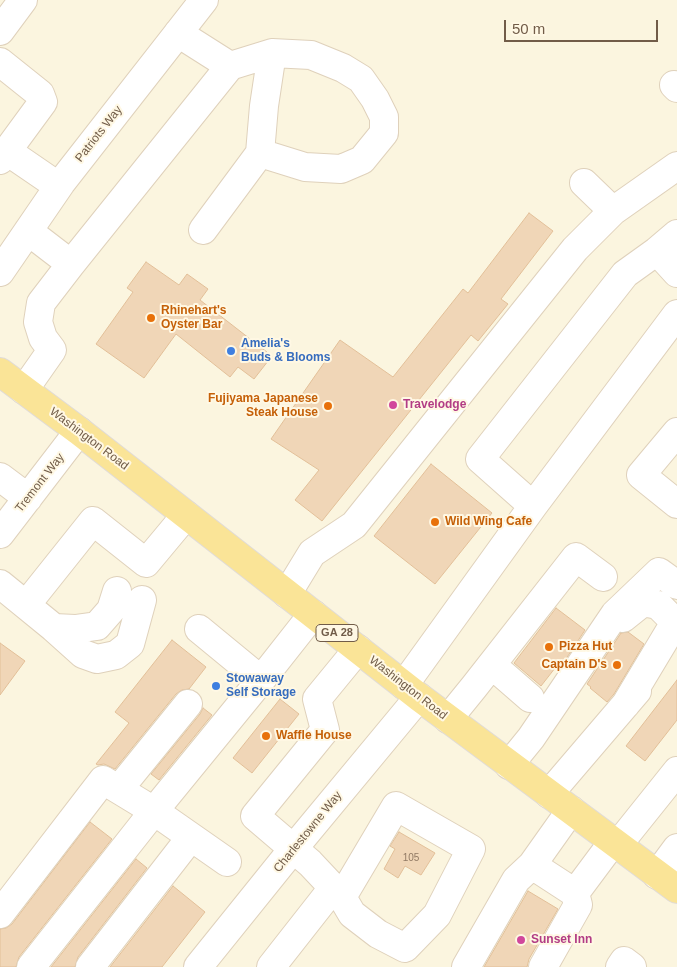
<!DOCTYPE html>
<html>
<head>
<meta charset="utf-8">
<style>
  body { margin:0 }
  #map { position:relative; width:677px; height:967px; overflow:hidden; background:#fbf5df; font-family:Helvetica,sans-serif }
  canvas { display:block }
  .scale { position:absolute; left:504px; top:20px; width:154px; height:22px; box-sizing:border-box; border:2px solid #715c48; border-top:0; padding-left:6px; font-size:15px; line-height:18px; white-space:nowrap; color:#715c48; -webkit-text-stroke:4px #fff8e4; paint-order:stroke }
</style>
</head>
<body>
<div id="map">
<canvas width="677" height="967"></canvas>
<div class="scale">50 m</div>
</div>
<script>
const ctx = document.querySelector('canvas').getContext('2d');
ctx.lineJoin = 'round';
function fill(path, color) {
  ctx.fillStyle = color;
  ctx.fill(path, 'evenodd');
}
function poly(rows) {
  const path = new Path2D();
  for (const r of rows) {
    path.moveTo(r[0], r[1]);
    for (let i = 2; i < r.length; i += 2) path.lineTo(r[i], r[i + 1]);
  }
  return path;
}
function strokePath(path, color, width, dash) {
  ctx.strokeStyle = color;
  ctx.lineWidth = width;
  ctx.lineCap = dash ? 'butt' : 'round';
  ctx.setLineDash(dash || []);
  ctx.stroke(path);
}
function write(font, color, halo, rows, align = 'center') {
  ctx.font = font + ' Helvetica,sans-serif';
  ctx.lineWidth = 4;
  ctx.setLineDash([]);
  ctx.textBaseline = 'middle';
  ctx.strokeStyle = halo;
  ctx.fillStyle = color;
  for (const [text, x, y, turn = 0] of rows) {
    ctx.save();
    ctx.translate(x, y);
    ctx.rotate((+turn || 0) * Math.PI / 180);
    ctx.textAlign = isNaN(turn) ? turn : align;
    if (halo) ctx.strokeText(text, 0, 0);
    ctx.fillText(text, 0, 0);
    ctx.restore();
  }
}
const building = poly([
  [529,213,553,231,501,299,508,304,478,341,471,335,322,521,295,500,319,470,271,439,340,340,393,377,463,289,468,293,529,213],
  [146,262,179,285,187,274,208,289,200,300,272,356,254,379,238,367,230,377,176,334,144,378,96,344,133,292,127,288,146,262],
  [431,464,492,513,435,584,374,536,431,464],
  [556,608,585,630,562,665,559,663,541,686,514,663,556,608],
  [628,632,644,644,614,694,607,702,590,688,591,687,587,684,621,633,628,632],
  [172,640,206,667,189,689,182,690,176,694,115,769,104,764,98,765,96,764,129,723,115,712,172,640],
  [0,643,25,661,0,695,0,643],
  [677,680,677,720,645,761,626,746,677,680],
  [280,699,299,714,252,773,233,758,280,699],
  [203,708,212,715,159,780,151,774,200,714,203,708],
  [90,822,112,839,19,957,16,967,0,967,0,929,6,928,12,924,90,822],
  [399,832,435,853,421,875,405,866,398,878,384,869,395,849,390,846,399,832],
  [136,859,147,868,78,957,75,967,51,967,136,859],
  [173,886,205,912,162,967,110,967,173,886],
  [528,891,558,909,529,959,527,967,484,967,528,891]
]);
const minor = poly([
  [0,31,23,0],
  [0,62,40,94,43,102,7,151],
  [674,85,677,88],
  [260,153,264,106,272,53],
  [0,160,7,151,58,186],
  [613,211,677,166],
  [203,230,260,153,305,167,341,169,362,160,384,133,384,117,375,99,361,79,343,68,311,55,272,53,230,66],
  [28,231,71,264,230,66,178,33],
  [657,251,677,273],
  [0,272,61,183,204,0],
  [24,390,52,350,43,338,38,322,41,303,71,264],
  [677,432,641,475,677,504],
  [0,477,28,498],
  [533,506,480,459,625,274,657,251,677,234],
  [0,534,79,431],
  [0,584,54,628,83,654,97,659,116,655,130,644,142,600],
  [287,594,312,553,354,525,575,249,613,211,584,183],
  [26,605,93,521,146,563,186,515],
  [623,618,643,602,658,605,672,619,671,629,626,704],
  [54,628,75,629,97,626,111,610,117,591],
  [199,629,261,680],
  [492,665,530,698],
  [404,685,533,506,677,314],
  [448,719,474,687,576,557,603,577],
  [509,765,531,738,615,614,659,572,677,585],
  [119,789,188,704],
  [549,794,637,691],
  [617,846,677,771],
  [227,862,154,811,261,680,313,614],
  [532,865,575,893],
  [657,875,677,848],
  [342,897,396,806,471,849,437,915,405,948,378,934,352,914,342,897,310,863,255,816,325,730,317,699,358,649],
  [0,914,103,780,154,811,31,967],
  [90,967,191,837],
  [198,967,293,849,419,697],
  [271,967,333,888],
  [466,967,516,880,532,865,571,810],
  [543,967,578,905,575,893,613,842],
  [620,967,624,961,632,967]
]);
const major = poly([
  [0,372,79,431,419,697,677,889]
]);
const markers = [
  [151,318,5,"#e8710a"],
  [231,351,5,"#3f7fe0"],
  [393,405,5,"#d1479c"],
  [328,406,5,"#e8710a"],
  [435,522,5,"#e8710a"],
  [549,647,5,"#e8710a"],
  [617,665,5,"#e8710a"],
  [216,686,5,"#3f7fe0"],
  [266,736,5,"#e8710a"],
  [521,940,5,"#d1479c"]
];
const numberNames = [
  ["105",411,858]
];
const shields = [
  [337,633,42]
];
const shieldNames = [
  ["GA 28",337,633]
];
const streetNames = [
  ["Patriots Way",99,134,-52],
  ["Washington Road",89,439,37],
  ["Tremont Way",40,483,-52],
  ["Washington Road",408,688,38],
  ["Charlestowne Way",308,832,-51]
];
const foodNames = [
  ["Rhinehart's",161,311],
  ["Oyster Bar",161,325],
  ["Fujiyama Japanese",318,399,"right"],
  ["Steak House",318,413,"right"],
  ["Wild Wing Cafe",445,522],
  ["Pizza Hut",559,647],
  ["Captain D's",607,665,"right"],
  ["Waffle House",276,736]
];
const shopNames = [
  ["Amelia's",241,344],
  ["Buds & Blooms",241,358],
  ["Stowaway",226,679],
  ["Self Storage",226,693]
];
const hotelNames = [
  ["Travelodge",403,405],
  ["Sunset Inn",531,940]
];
fill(building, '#f0d6b7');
strokePath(building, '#e2bf98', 1);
strokePath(minor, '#dfd1bb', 30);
strokePath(major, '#e0dbd7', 30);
strokePath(minor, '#fff', 28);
strokePath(major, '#fae497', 28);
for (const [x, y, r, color] of markers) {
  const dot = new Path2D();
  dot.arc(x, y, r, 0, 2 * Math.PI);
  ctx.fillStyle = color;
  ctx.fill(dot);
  strokePath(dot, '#fff8e4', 2);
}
write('10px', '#917a64', null, numberNames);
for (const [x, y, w] of shields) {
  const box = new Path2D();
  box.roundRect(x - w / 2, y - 8.5, w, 17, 4);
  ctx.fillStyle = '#fff8e4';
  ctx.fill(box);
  strokePath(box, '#715c48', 1);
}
write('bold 11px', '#715c48', null, shieldNames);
write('12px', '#715c48', '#fff8e4', streetNames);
write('bold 12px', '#c56008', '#fff8e4', foodNames, 'left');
write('bold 12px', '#366cbe', '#fff8e4', shopNames, 'left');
write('bold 12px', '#b23c85', '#fff8e4', hotelNames, 'left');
</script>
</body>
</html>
